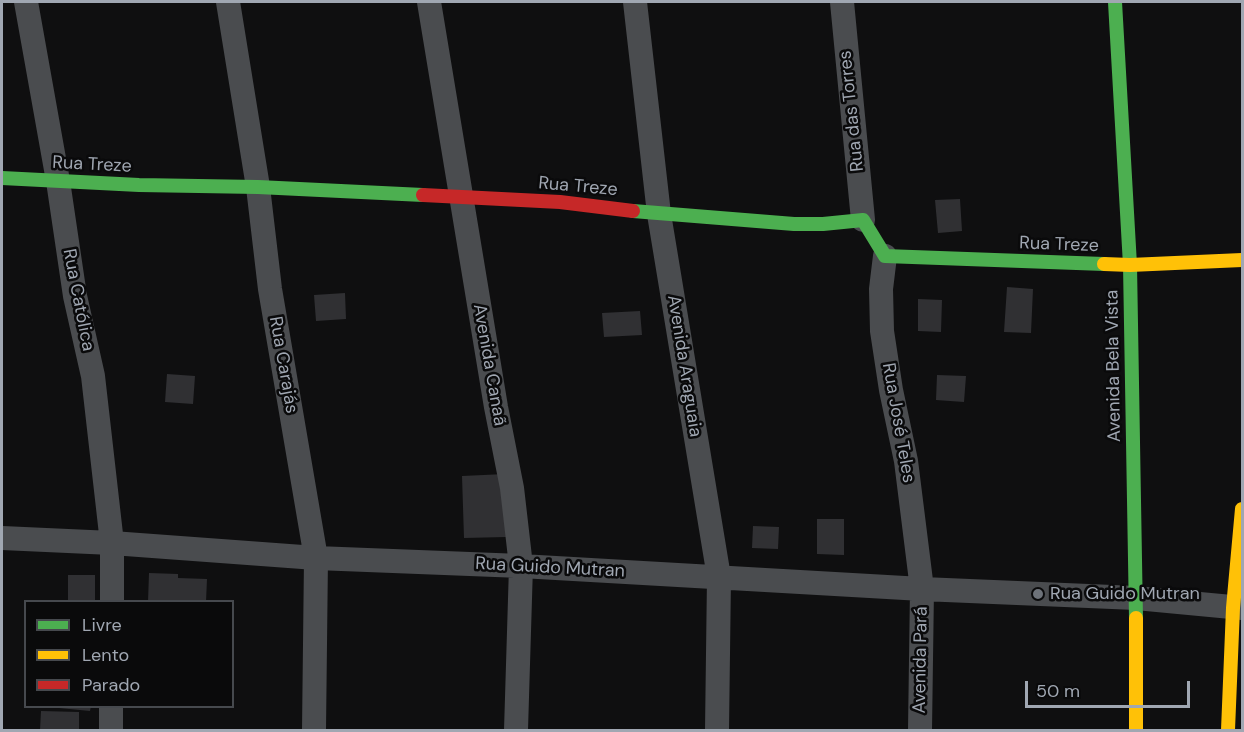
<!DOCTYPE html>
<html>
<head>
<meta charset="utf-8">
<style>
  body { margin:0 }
  #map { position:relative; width:1244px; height:732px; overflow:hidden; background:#0f0f10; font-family:"DM Sans",sans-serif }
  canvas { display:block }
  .frame { position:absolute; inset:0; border:3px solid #a0a7b2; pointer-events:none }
  .legend { position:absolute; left:24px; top:600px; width:210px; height:108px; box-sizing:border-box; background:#0a0a0b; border:2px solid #46494e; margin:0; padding:8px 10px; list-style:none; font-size:18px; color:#a0a7b2 }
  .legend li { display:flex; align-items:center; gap:12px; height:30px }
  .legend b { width:30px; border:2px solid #46494e }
  .scale { position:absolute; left:1025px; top:681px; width:165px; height:27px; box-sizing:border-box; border:3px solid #a0a7b2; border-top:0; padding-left:8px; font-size:18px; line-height:21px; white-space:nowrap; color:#a0a7b2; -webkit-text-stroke:4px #0a0a0b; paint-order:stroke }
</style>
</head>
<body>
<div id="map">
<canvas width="1244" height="732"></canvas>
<div class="frame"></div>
<ul class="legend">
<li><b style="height:8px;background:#4caf50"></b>Livre</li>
<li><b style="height:8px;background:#ffc107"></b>Lento</li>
<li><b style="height:8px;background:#c62828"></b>Parado</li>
</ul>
<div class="scale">50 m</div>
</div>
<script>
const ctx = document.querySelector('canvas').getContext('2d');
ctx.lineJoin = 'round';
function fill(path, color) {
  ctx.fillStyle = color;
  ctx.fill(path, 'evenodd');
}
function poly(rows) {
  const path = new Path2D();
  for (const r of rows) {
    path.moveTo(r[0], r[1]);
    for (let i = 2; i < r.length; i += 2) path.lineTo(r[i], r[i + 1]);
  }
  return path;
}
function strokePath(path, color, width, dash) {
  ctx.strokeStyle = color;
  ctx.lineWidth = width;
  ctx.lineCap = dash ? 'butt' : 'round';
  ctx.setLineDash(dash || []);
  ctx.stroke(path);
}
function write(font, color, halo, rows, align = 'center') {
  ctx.font = font + ' "DM Sans",sans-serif';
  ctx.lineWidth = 5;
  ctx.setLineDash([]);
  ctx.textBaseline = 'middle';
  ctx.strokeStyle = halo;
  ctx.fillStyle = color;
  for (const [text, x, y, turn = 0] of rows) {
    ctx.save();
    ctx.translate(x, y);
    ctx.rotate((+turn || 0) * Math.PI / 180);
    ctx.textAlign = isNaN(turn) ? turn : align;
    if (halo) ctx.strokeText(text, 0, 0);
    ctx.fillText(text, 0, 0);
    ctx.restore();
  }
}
const building = poly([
  [960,199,962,231,938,233,935,200],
  [1007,287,1033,289,1031,333,1004,332],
  [345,293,346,319,316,321,314,295],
  [918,299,942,300,941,332,918,331],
  [640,311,642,335,604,337,602,313],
  [167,374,195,376,193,404,165,402],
  [937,375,966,376,964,402,936,400],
  [505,474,506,537,464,538,462,476],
  [817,519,844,519,844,555,817,554],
  [753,526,779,527,778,549,752,548],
  [149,573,178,574,178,578,207,579,206,602,148,602],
  [68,575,95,575,95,602,68,602],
  [59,706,91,706,90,711,59,708],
  [41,711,79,712,79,730,40,730]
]);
const street = poly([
  [26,2,58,181,75,296,93,376,112,543,112,602],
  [228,2,258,187,270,289,316,558,314,730],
  [429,2,496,407,512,488,521,566,516,730],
  [635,2,659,214,719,577,717,730],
  [842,2,863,220],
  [885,256,881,289,882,331,891,390,906,461,922,589,920,730],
  [2,538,112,543,316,558,521,566,922,589,1136,598,1242,608],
  [111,730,111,706]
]);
const fast = poly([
  [1115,2,1130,265,1136,618],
  [2,178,139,185,258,187,423,195],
  [633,211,794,224,823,224,863,220,885,256,1104,264]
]);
const slow = poly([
  [1104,264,1130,265,1242,260],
  [1136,618,1136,730],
  [1228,730,1233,608,1242,509]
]);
const jam = poly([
  [423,195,560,202,633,211]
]);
const markers = [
  [1038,594,6,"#6d7279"]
];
const streetNames = [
  ["Rua das Torres",852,111,-96],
  ["Rua Treze",92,165,3],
  ["Rua Treze",578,187,5],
  ["Rua Treze",1059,245,2],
  ["Rua Católica",78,300,79],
  ["Rua Carajás",283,365,80],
  ["Avenida Canaã",489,365,80],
  ["Avenida Araguaia",684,366,81],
  ["Avenida Bela Vista",1114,366,-91],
  ["Rua José Teles",898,423,80],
  ["Rua Guido Mutran",550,568,3],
  ["Avenida Pará",921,660,-89]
];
const poiNames = [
  ["Rua Guido Mutran",1050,594]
];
fill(building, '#303033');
strokePath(street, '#4a4c4f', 24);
strokePath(fast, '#4caf50', 14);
strokePath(slow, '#ffc107', 14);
strokePath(jam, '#c62828', 14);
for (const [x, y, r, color] of markers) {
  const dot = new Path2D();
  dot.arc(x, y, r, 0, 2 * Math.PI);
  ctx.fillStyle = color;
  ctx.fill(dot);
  strokePath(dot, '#0a0a0b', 2);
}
write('18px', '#a0a7b2', '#0a0a0b', streetNames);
write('18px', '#a0a7b2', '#0a0a0b', poiNames, 'left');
</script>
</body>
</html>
